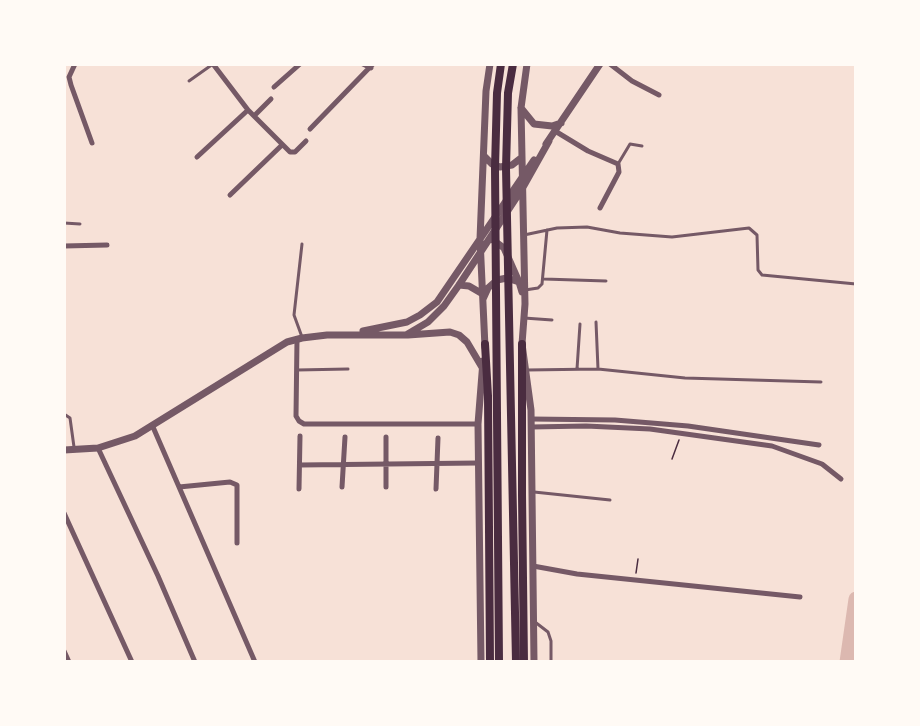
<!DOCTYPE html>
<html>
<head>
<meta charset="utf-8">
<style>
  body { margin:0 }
  #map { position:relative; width:920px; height:726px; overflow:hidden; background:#f7e1d7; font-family:"DM Sans",sans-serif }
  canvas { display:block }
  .frame { position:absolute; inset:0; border:66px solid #fffaf5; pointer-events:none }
</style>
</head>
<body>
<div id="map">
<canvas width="920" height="726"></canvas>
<div class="frame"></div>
</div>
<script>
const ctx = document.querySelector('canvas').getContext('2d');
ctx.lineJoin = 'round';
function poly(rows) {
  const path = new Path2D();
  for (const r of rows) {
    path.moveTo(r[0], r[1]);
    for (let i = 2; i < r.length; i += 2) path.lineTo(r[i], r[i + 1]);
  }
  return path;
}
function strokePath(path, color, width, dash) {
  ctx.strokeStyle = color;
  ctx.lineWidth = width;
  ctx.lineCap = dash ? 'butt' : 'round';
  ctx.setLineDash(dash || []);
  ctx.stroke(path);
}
const river = poly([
  [847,662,856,599]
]);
const path = poly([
  [672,459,679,440],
  [636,573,638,559]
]);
const service = poly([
  [189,81,213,64],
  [618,164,630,144,642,146],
  [64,223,80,224],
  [524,235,557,228,587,227,620,233,672,237,749,228,757,235,758,270,762,275,856,284],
  [544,279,606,281],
  [525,290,538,288,542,284,547,230],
  [524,318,552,320],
  [596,322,598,369],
  [302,337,294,315,302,244],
  [577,369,580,324],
  [297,370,348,369],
  [527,370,598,369,685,378,821,382],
  [64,414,70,418,74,447],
  [534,492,610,500],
  [535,622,548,632,551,641,551,662]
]);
const minor = poly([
  [75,64,69,77,71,85,92,143],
  [213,64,248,110,290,152,295,152,306,141],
  [363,64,371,68],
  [610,64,632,81,659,95],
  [274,87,300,64],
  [254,116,271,99],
  [310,129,373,64],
  [555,131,588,151,618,164,619,172,600,208],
  [197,157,248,110],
  [230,195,282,145],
  [64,246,107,245],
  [297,339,296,416,299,421,304,424,478,424],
  [531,419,615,420,688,426,819,445],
  [153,427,255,662],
  [531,427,586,426,650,429,772,446,822,464,841,479],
  [98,448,158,576,195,662],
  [300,465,478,463],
  [179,487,230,482,237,485,237,543],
  [342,487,345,437],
  [386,487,386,437],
  [299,489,300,436],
  [436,489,438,438],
  [64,513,132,662],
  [533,566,577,574,800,597],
  [64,651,69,662]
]);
const tertiary = poly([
  [527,64,521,108,525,304,522,344,531,410,534,662],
  [521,108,534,124,552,126,561,123],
  [546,144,600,64],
  [484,156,492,164,500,167,512,165,521,158],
  [493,240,504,248,519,282],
  [459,285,469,286,481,293],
  [483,299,488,288,497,280,507,278,519,282,522,292],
  [363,331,407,322,420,315,437,302,534,160],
  [408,335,450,332,459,335,467,342,483,369],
  [485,347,480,239,486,91,490,64],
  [64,450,98,448,135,436,287,342,302,338,327,335,406,335,428,322,444,306,459,285,522,189,549,141],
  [481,662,478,424,483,361]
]);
const secondary = poly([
  [513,64,508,93,506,168,516,662],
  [485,344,488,396,490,662],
  [522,344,522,495,524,662],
  [499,662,495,168,497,93,501,64]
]);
strokePath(river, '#dcb8b0', 15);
strokePath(path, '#4a2c40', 1.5);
strokePath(service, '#755966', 3);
strokePath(minor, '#755966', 5);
strokePath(tertiary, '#755966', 7);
strokePath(secondary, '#4a2c40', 8);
</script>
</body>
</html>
